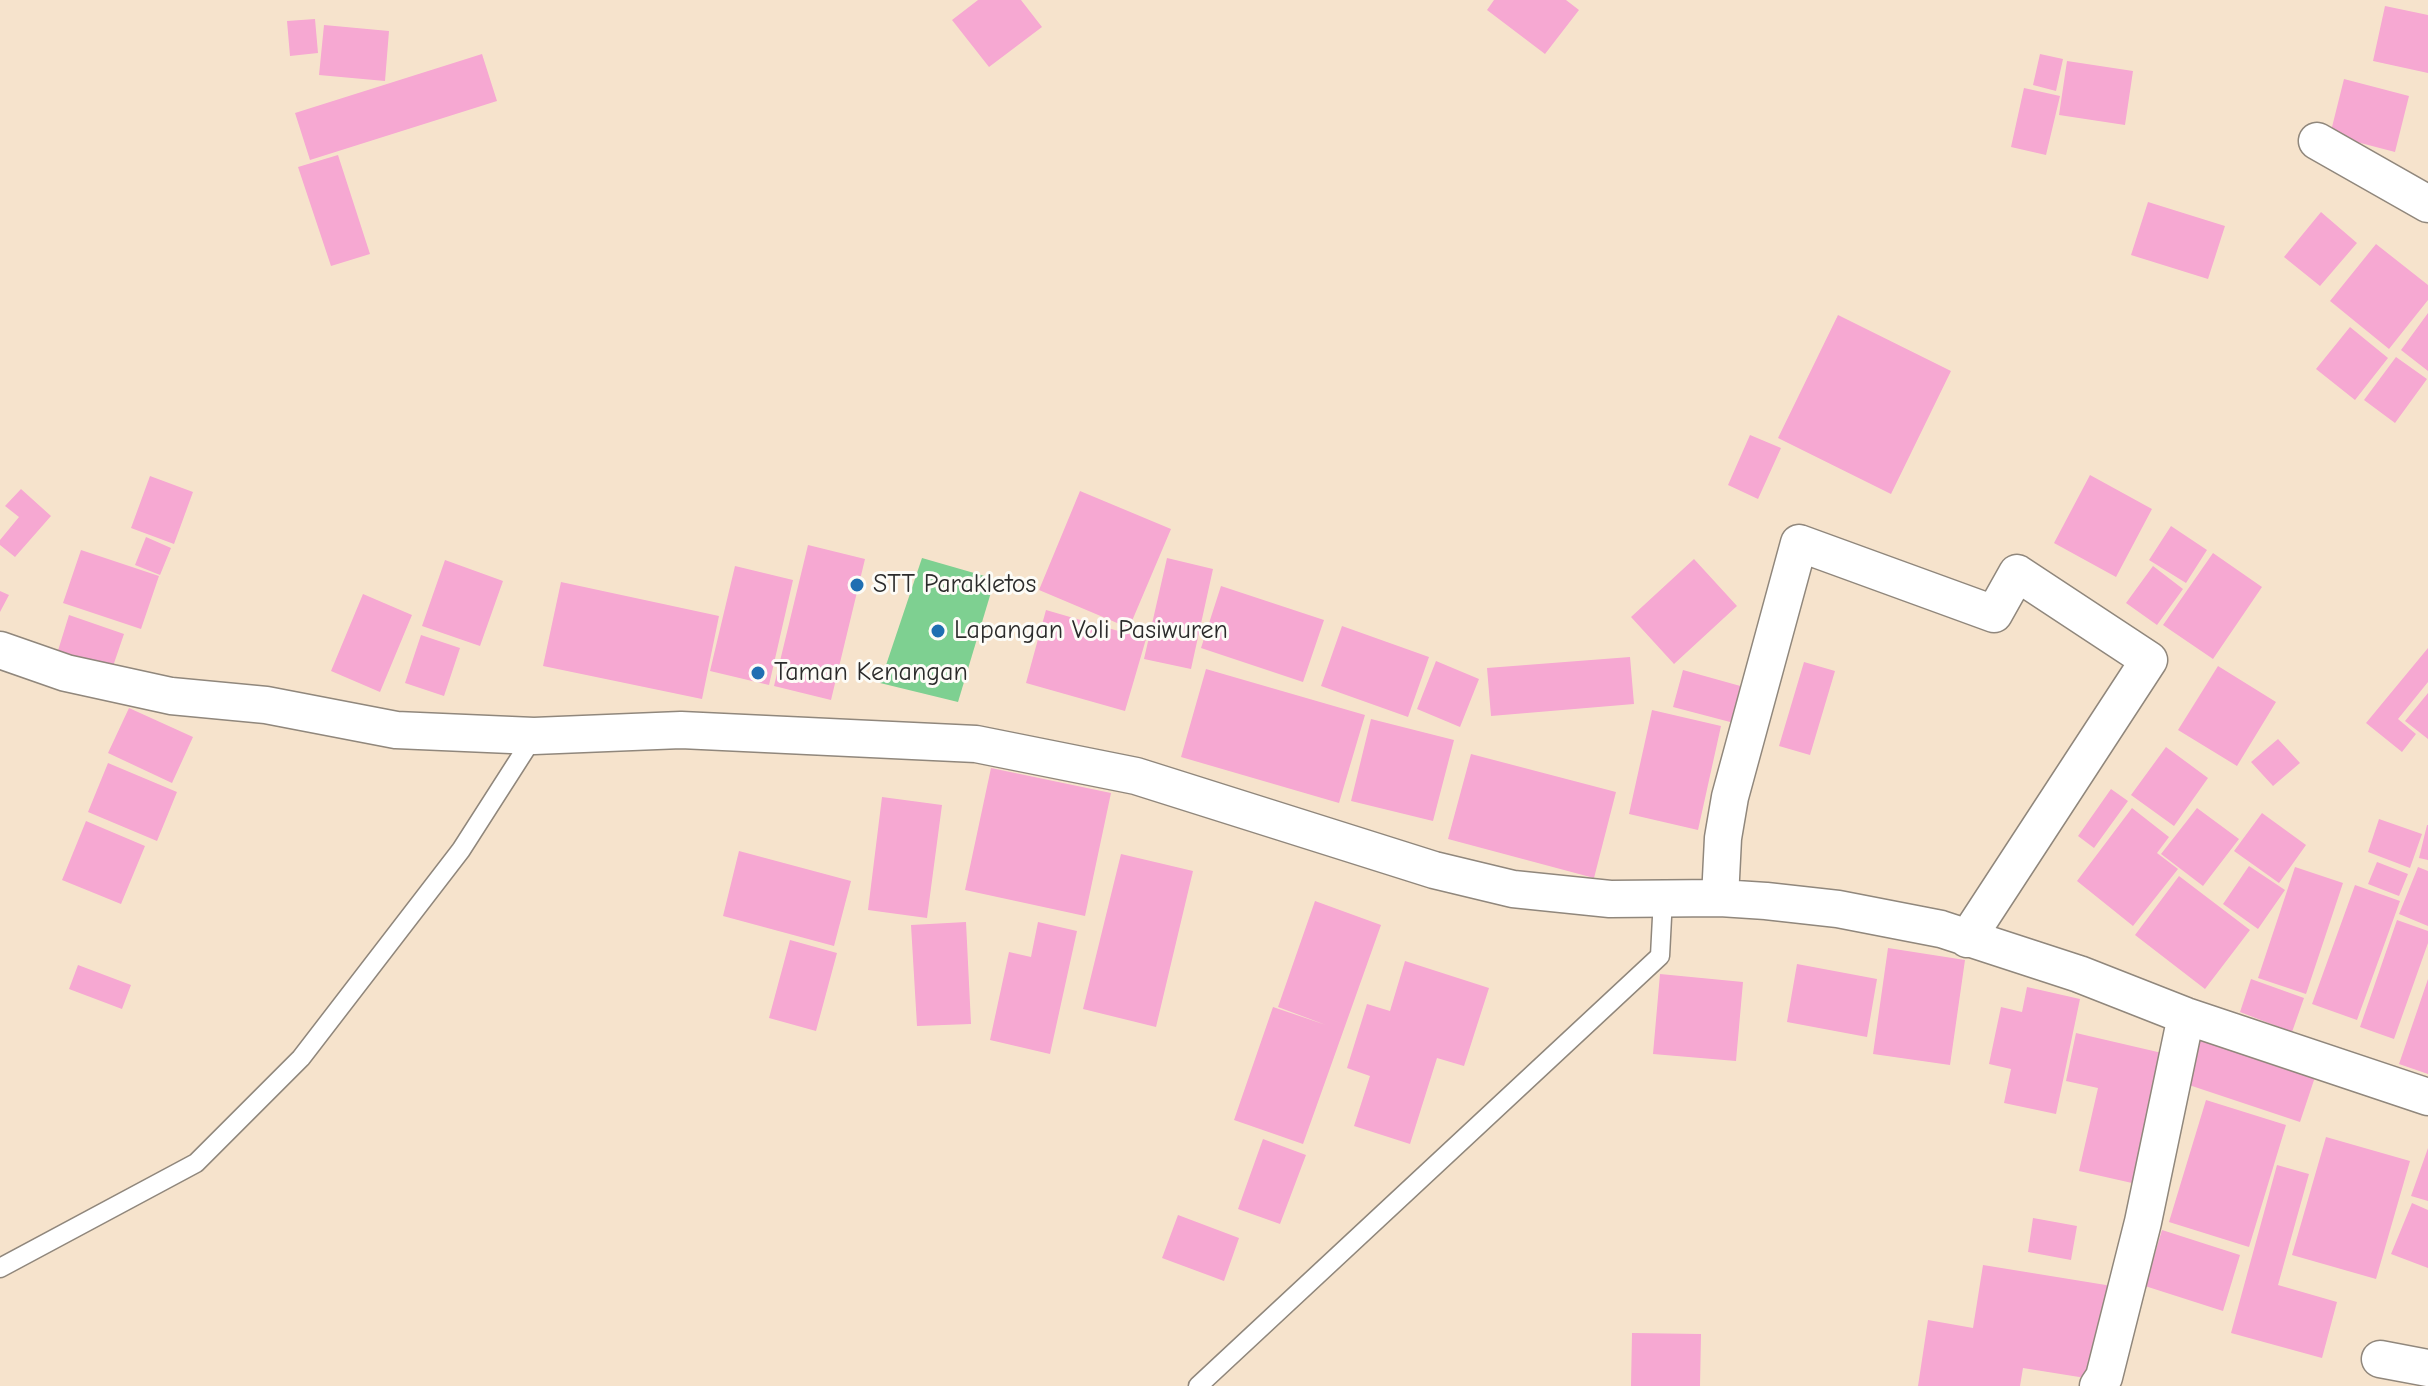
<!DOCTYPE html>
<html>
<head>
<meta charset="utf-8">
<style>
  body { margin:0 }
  canvas { display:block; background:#f6e3cc }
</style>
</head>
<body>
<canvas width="2428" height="1386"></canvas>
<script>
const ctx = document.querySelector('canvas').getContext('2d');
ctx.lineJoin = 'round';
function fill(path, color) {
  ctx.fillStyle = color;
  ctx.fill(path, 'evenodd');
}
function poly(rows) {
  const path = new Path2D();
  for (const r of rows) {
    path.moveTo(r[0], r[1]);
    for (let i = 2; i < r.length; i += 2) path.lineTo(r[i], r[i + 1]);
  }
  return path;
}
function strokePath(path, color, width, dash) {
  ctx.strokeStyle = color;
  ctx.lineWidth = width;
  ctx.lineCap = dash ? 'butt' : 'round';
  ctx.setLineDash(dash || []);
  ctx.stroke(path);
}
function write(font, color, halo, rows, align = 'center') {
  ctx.font = font + ' "Comic Neue",sans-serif';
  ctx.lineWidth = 6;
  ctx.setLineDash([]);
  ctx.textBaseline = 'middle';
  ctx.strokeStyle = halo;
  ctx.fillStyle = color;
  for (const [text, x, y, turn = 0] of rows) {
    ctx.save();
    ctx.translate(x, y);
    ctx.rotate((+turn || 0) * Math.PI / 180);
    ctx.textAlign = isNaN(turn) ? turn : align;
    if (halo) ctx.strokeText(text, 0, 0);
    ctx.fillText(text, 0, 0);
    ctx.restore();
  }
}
const green = poly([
  [922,558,995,579,958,702,880,683]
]);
const building = poly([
  [978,0,1021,0,1042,27,989,67,952,20],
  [1494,0,1566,0,1579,10,1545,54,1487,10],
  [2385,6,2428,15,2428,73,2373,61],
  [315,19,318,53,290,56,287,21],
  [324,25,389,31,385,81,319,75],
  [482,54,497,101,310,160,295,113],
  [2040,54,2063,59,2056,91,2033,85],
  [2067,61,2133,71,2125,125,2059,115],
  [2344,79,2409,96,2395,152,2330,135],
  [2024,88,2060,96,2046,155,2011,147],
  [338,155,370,254,331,266,298,167],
  [2148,202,2225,226,2208,279,2131,255],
  [2321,212,2357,243,2320,286,2284,257],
  [2376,244,2428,285,2428,300,2389,349,2330,301],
  [2428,313,2428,371,2401,350],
  [1838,315,1951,371,1891,494,1778,438],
  [2350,327,2388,358,2355,400,2316,369],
  [2396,357,2427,379,2395,423,2364,400],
  [1750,435,1781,448,1758,499,1728,485],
  [2090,475,2152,509,2116,577,2054,543],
  [150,476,193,492,174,544,131,528],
  [21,489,51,516,15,557,0,545,0,540,19,517,5,506],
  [1080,491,1171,529,1129,628,1039,590],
  [2171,526,2207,550,2186,583,2149,560],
  [146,537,171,548,160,575,135,565],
  [808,545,865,559,831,700,774,686],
  [81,550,159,576,141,629,63,603],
  [2213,553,2262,587,2213,659,2163,625],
  [1167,558,1213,569,1191,669,1144,659],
  [1694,559,1737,606,1674,664,1631,617],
  [445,560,503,581,480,646,422,626],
  [735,566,793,580,769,685,710,671],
  [2153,566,2183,589,2157,625,2126,603],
  [561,582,719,616,702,699,543,666],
  [1221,586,1324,620,1303,682,1201,648],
  [0,591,9,595,0,612],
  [363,594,412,615,380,692,331,671],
  [1046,610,1146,639,1125,711,1026,683],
  [69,615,124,634,110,675,56,657],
  [1342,626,1429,657,1408,717,1321,686],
  [421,635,460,648,444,696,405,683],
  [2428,648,2428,682,2398,719,2416,734,2402,752,2366,723],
  [1630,657,1634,704,1491,716,1487,668],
  [1436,661,1479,679,1460,727,1417,709],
  [1804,662,1835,671,1810,755,1779,746],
  [2218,666,2276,702,2237,766,2178,730],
  [1206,669,1365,715,1339,803,1181,757],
  [1683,670,1744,687,1734,723,1673,707],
  [2428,693,2428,739,2405,721],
  [129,708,193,737,172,783,108,753],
  [1652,710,1721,726,1698,830,1629,814],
  [1371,719,1454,740,1433,821,1351,801],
  [2278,739,2300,763,2273,786,2251,762],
  [2166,747,2208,778,2174,826,2131,795],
  [1471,754,1616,792,1594,878,1448,839],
  [108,763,177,792,157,841,88,812],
  [991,768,1111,793,1085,916,965,890],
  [2111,789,2128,801,2094,848,2078,836],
  [882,797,942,805,927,918,868,910],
  [2132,808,2169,837,2157,853,2178,869,2133,926,2077,881],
  [2197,808,2239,839,2203,886,2161,854],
  [2262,813,2306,845,2279,883,2234,851],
  [2379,819,2422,834,2410,868,2368,852],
  [86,821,145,846,121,904,62,880],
  [2427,825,2428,825,2428,860,2419,858],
  [739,851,851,881,834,946,723,916],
  [1121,854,1193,871,1156,1027,1083,1009],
  [2377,862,2408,874,2399,896,2368,884],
  [2249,866,2285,890,2258,929,2223,904],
  [2295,867,2343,883,2306,994,2258,978],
  [2418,867,2428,871,2428,926,2399,914],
  [2179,876,2250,930,2205,989,2135,935],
  [2355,885,2400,901,2357,1020,2312,1004],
  [1315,901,1381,925,1303,1144,1234,1120,1273,1007,1326,1025,1278,1007],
  [2397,920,2428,931,2428,943,2394,1039,2360,1027],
  [966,922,971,1024,917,1026,911,925],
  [1038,922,1077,931,1050,1054,990,1040,1009,952,1031,957],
  [790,940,837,953,816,1031,769,1018],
  [1888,948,1965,960,1950,1065,1873,1054],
  [1405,961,1489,988,1464,1066,1437,1058,1410,1144,1354,1126,1370,1076,1347,1068,1367,1004,1390,1011],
  [1797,964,1877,979,1867,1037,1787,1022],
  [78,965,131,985,122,1009,69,989],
  [1660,974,1743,982,1736,1061,1653,1054],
  [2251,979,2304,998,2292,1032,2240,1012],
  [2428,979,2428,1074,2399,1064],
  [2027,987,2080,999,2056,1114,2004,1103,2011,1069,1989,1064,2001,1007,2022,1012],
  [2196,1031,2317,1071,2300,1122,2180,1082],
  [2076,1033,2162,1053,2132,1183,2079,1171,2098,1088,2066,1081],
  [2206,1100,2286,1125,2249,1247,2169,1222],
  [2326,1137,2410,1161,2376,1279,2292,1255],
  [1263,1139,1306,1155,1280,1224,1238,1209],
  [2428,1148,2428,1201,2411,1196],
  [2277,1165,2309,1174,2278,1285,2337,1302,2322,1358,2231,1333],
  [2412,1203,2428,1210,2428,1268,2391,1254],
  [1178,1215,1239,1238,1224,1281,1162,1258],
  [2033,1218,2077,1226,2071,1260,2028,1252],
  [2162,1230,2240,1255,2223,1311,2145,1286],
  [1983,1265,2112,1286,2098,1380,2023,1368,2020,1386,1918,1386,1928,1320,1973,1328],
  [1632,1333,1701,1334,1700,1386,1631,1386]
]);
const service = poly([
  [0,1268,196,1163,301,1058,461,850,534,736],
  [1198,1386,1660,956,1663,898]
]);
const minor = poly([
  [2317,141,2428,204],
  [0,650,66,673,171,696,266,705,396,730,534,736,681,730,976,744,1136,776,1434,870,1513,889,1610,899,1720,898,1766,901,1838,909,1941,929,2079,974,2186,1016,2428,1097],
  [1720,898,1723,838,1730,797,1799,543,1994,614,2017,573,2149,660,1967,939],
  [2380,1359,2428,1368],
  [2098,1386,2104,1377,2143,1222,2186,1016]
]);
const markers = [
  [857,585,8,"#1f6fb2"],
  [938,631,8,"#1f6fb2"],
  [758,673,8,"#1f6fb2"]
];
const poiNames = [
  ["STT Parakletos",873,585],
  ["Lapangan Voli Pasiwuren",954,631],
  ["Taman Kenangan",774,673]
];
fill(green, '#7ed091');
fill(building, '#f6a8d2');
strokePath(service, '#90877c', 21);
strokePath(minor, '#90877c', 39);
strokePath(service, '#fff', 18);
strokePath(minor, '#fff', 36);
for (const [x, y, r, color] of markers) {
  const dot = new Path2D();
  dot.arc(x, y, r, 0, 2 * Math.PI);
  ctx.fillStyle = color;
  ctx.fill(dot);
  strokePath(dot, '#fdfcf7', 3);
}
write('26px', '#2b2b2b', '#fdfcf7', poiNames, 'left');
</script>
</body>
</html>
